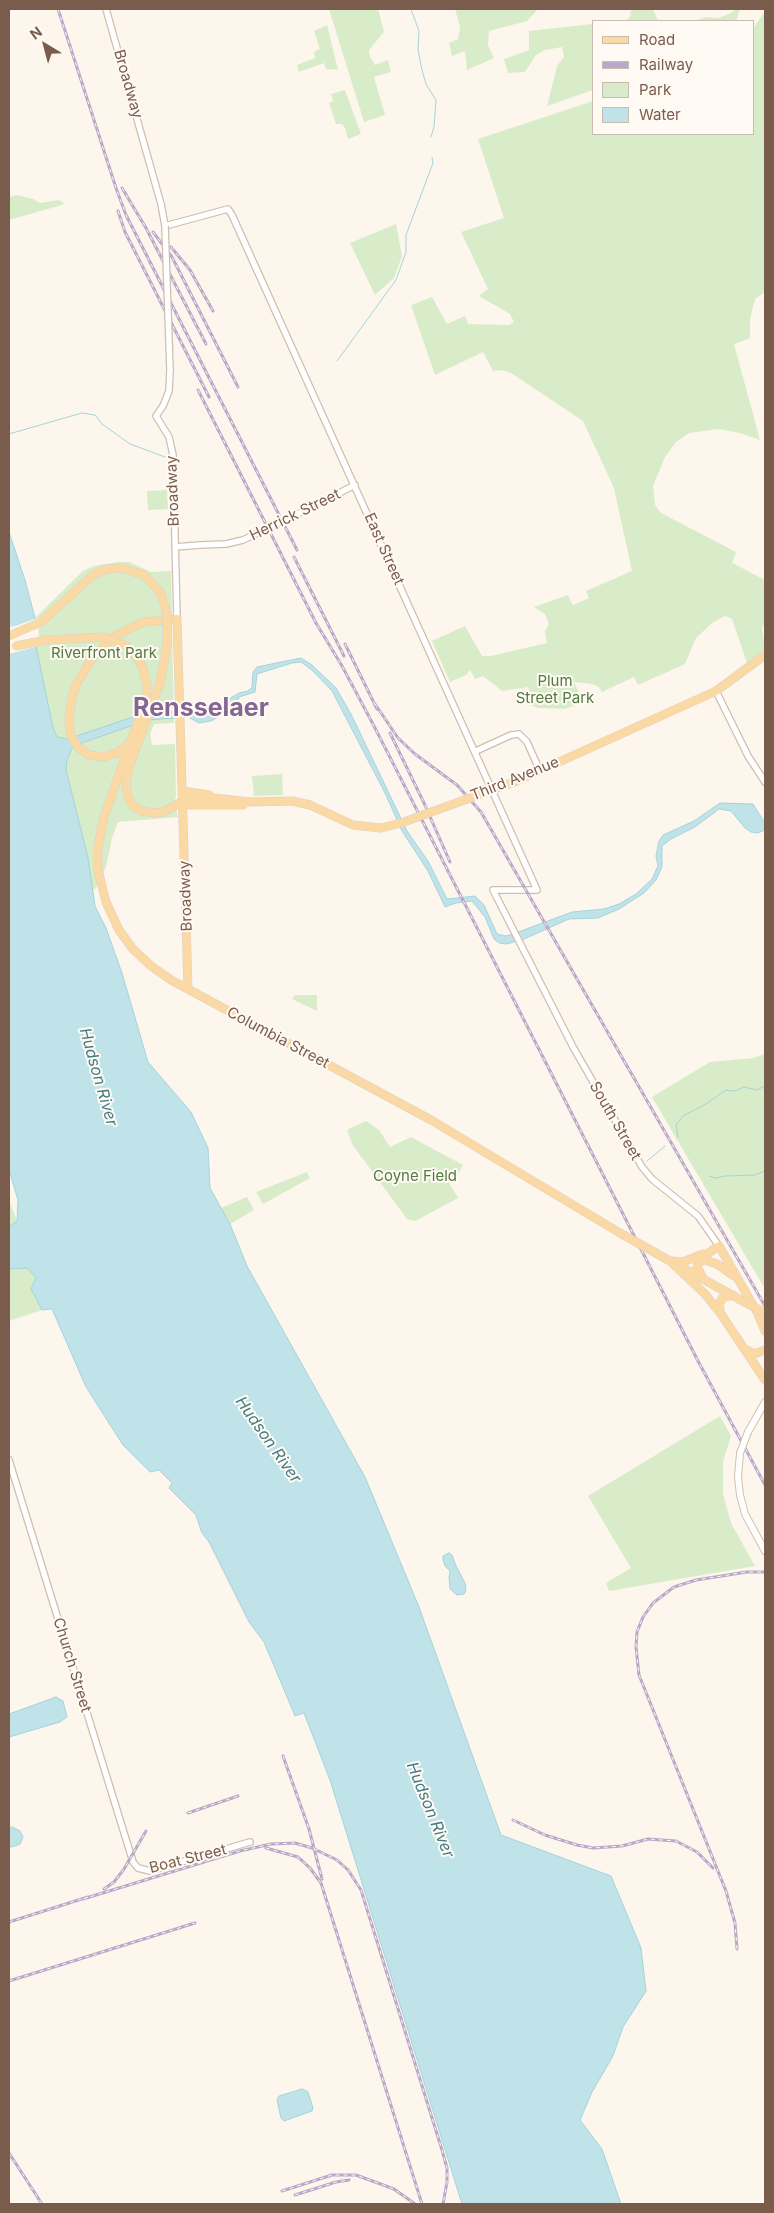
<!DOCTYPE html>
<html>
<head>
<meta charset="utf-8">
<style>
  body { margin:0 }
  #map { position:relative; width:774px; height:2213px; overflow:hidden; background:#fdf6ec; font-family:Inter,sans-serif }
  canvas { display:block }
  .frame { position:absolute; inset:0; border:10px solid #7a5c4d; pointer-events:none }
  .legend { position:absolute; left:592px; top:20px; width:162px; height:115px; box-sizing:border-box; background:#fffaf3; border:1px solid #cabbb1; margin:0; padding:6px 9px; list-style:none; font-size:15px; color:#7a5c4d }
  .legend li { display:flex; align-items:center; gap:10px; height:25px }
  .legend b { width:25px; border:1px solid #cabbb1 }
  .north { position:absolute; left:20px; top:20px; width:50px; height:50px; -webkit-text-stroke:4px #fffaf3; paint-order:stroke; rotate:323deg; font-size:14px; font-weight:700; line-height:20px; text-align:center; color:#7a5c4d }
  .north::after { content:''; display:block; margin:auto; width:18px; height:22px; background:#7a5c4d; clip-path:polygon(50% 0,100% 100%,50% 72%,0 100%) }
</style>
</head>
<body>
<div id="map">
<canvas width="774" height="2213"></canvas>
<div class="frame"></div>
<ul class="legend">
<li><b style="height:6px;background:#fbd9a5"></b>Road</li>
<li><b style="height:6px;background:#b9a8c9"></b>Railway</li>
<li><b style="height:14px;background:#d8ecc9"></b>Park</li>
<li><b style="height:14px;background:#bfe3e8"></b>Water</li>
</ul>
<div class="north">N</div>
</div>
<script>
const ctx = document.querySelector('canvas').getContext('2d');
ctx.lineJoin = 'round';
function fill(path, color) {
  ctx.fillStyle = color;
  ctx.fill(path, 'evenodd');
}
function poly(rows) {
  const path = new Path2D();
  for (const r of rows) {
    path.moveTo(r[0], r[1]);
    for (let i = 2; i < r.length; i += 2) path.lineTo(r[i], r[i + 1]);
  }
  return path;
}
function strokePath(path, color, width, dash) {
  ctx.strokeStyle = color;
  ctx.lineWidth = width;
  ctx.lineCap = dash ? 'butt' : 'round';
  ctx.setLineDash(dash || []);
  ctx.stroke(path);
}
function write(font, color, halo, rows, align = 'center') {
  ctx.font = font + ' Inter,sans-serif';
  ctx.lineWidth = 4;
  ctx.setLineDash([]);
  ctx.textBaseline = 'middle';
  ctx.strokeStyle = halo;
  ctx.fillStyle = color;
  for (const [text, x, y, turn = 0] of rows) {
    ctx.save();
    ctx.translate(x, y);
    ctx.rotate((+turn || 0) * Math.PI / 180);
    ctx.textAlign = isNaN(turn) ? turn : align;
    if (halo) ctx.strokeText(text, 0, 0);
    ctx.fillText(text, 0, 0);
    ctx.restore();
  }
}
const green = poly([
  [329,9,378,9,384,32,369,50,370,57,375,65,388,60,391,72,374,77,385,115,364,122],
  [455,9,538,9,527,21,489,31,488,45,494,58,467,70,465,51,452,56,449,43,458,39,460,27],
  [631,9,653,9,658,21,626,21,630,17],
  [736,9,740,9,736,21,694,21,706,17,719,18,731,13],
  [765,11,765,292,755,299,750,319,750,338,734,344,760,440,740,433,718,429,689,433,676,442,665,457,653,486,655,505,661,513,736,552,732,563,765,580,765,621,762,628,765,649,747,663,732,619,725,616,712,623,696,638,685,664,638,685,634,677,602,692,599,687,592,684,574,682,583,702,565,709,538,708,531,705,527,697,529,687,502,691,483,676,475,679,470,670,466,675,450,682,432,641,465,626,482,656,491,656,547,643,545,631,549,624,545,614,534,607,568,595,573,605,589,598,586,591,632,571,614,488,583,421,511,373,502,370,493,371,483,352,435,375,411,305,432,297,447,324,465,316,468,324,509,325,514,322,510,314,479,296,488,289,461,232,504,218,478,139,593,101,593,134,753,134,753,29],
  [593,24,593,90,547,106,557,66,564,57,562,47,545,50,536,55,525,72,508,73,504,59,529,50,529,31],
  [327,25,338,70,326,69,324,63,299,72,297,65,315,58,314,52,320,49,314,31],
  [345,90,361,134,348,139,345,128,342,124,336,124,329,103,333,101,331,94],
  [17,195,33,199,40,203,59,200,64,203,62,205,9,220,9,197],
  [396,224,402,256,394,278,375,295,350,243],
  [167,490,168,509,148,510,147,491],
  [117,562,129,562,151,572,171,571,174,723,154,724,150,734,152,745,175,744,176,796,175,801,178,817,118,822,112,838,106,867,96,888,83,899,53,734,29,619,35,618,83,571,94,566],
  [282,774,283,795,254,796,252,776],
  [295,995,317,995,317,1011,292,999],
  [765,1054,765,1289,652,1097,710,1062,753,1058],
  [366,1121,379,1130,390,1147,411,1137,463,1165,458,1174,448,1181,458,1198,415,1221,407,1219,352,1144,347,1130],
  [307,1172,310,1178,263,1204,256,1192],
  [247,1197,254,1210,230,1224,221,1208],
  [9,1200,17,1221,11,1226,9,1224],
  [27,1268,36,1278,31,1289,42,1310,9,1321,9,1269],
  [720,1416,731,1436,723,1462,723,1494,731,1523,755,1566,609,1591,606,1583,631,1568,588,1496]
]);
const water = poly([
  [9,532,25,580,35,618,36,646,53,728,57,737,68,739,130,718,154,712,185,712,194,709,199,715,202,715,239,693,248,691,252,687,253,672,257,667,301,658,312,665,336,688,351,714,407,831,428,861,447,899,475,896,484,905,497,934,506,936,513,934,572,912,604,909,619,904,636,894,652,879,658,866,656,856,659,841,663,835,694,821,720,803,753,804,765,823,765,830,758,833,751,832,745,828,731,811,719,809,695,827,671,839,662,846,662,867,656,880,644,893,619,909,598,918,569,919,524,939,507,944,499,943,494,939,485,917,472,901,456,903,445,907,428,871,402,831,385,793,332,691,313,671,301,662,292,663,257,674,255,692,239,697,235,706,221,712,218,717,211,721,199,723,188,717,148,720,76,745,72,748,67,760,66,770,88,858,95,906,106,928,122,973,148,1062,191,1112,208,1148,210,1188,230,1224,247,1266,365,1477,419,1607,501,1835,611,1876,641,1948,646,1991,623,2027,613,2056,592,2092,580,2120,602,2149,621,2204,462,2204,330,1780,304,1713,295,1716,264,1642,249,1622,209,1542,202,1533,196,1515,169,1488,172,1483,159,1470,150,1472,123,1445,86,1387,52,1309,42,1310,31,1289,36,1278,27,1268,9,1269,9,1227,17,1221,18,1200,9,1170,9,532],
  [449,1553,452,1555,456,1566,465,1583,466,1590,464,1594,457,1595,450,1589,449,1578,450,1571,445,1566,443,1560,443,1556,449,1553],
  [56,1697,63,1701,67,1717,60,1722,9,1737,9,1714,56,1697],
  [12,1827,20,1831,23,1837,20,1844,12,1847,9,1846,9,1828,12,1827],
  [302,2089,308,2092,313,2108,312,2111,284,2121,281,2118,277,2100,279,2096,302,2089]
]);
const pier = poly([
  [38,618,39,646,9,654,10,626,12,627]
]);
const stream = poly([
  [411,9,419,31,418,50,422,70,426,84,436,100,434,127,431,137],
  [337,361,396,280,406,252,406,235,433,163,432,157],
  [9,434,82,413,95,415,102,424,130,444,165,457],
  [677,1138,678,1137,676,1125,683,1116,706,1104,726,1090,734,1091,744,1087,757,1090,765,1086],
  [647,1161,665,1146],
  [709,1176,716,1178,725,1176,755,1175,765,1171]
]);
const tertiary = poly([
  [106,9,161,204,165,226,228,209,232,215,537,890,493,890,573,1047,642,1167,652,1179,698,1216,719,1246],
  [170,370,169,391,163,406,156,416,169,437,173,455,177,619],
  [304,511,355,485],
  [175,547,200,545],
  [716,691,748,756,765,782],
  [476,751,511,735,519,734,527,742,540,771],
  [9,1460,133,1862,138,1868,150,1871,250,1842]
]);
const secondary = poly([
  [748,1432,765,1402],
  [738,1477,740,1495,745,1514,765,1551]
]);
const primary = poly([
  [142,666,147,685,146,699,104,817,98,847,98,870,106,902,119,930,133,949,151,966,171,980,431,1120,620,1233],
  [130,742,119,752,104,757,89,755,78,747,71,736,69,721,71,701,76,685,93,657,115,636,143,622,177,619,188,989],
  [131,761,126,781,127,794,132,805,142,811,154,813,163,812,189,798,215,798,249,802,292,801,310,805,353,825,381,828],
  [130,765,160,683,167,645],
  [517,781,716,691,765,655],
  [182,791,209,795],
  [183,802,190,805,243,805],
  [654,1252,670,1261,705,1294,721,1314,765,1380],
  [671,1261,683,1262,703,1254],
  [698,1264,702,1257,719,1246,757,1312,765,1331],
  [683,1268,739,1299],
  [703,1278,697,1267,699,1261,705,1260,717,1264,734,1276],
  [720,1311,719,1306,722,1298,733,1295],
  [747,1350,754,1354,765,1350]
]);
const rail = poly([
  [58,9,116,188,126,215,297,550],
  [122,188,146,228,206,344],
  [118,211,125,232,209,397],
  [153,232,172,257,238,387],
  [171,247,190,270,213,311],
  [198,390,316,623,342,666,374,726,698,1361,765,1485],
  [294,557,344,656],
  [345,644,377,709],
  [375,704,398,738,415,754,457,785,481,812,765,1306],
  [390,733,424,803,450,862],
  [283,1756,309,1829,322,1879],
  [188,1813,238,1796],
  [513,1820,545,1835,577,1845,593,1848,622,1846,648,1839,676,1841,697,1852,713,1868],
  [266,1848,298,1857,310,1868,321,1883,422,2204],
  [104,1889,114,1882,124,1869,146,1831],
  [83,1899,240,1851,271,1844,295,1843,312,1848,337,1860,348,1870,361,1890,442,2150,447,2168,447,2182,443,2204],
  [9,1922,88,1897],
  [737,1949,735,1923,726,1891,639,1675,636,1647,637,1632,643,1617,653,1603,674,1587,696,1580,747,1572,765,1572],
  [9,1981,195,1923],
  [9,2153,42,2204],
  [282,2191,332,2175,356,2175,394,2189,415,2204],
  [295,2195,336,2182,349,2180]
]);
const tertiaryBridge = poly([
  [165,226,170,370],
  [200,545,226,544,243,540,304,511]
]);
const secondaryBridge = poly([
  [738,1477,740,1453,748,1432]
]);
const primaryBridge = poly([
  [9,636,41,622,93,575,107,569,122,568,144,575,160,592,167,614,167,645],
  [16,646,46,640,104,637,125,645,134,653,142,666],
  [381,828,401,823,517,781],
  [620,1233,654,1252],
  [739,1299,765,1313]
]);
const streetNames = [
  ["Broadway",128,84,74],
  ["Broadway",173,491,-92],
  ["Herrick Street",295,515,-26],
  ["East Street",384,549,66],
  ["Third Avenue",515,779,-22],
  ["Broadway",186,896,-92],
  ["Columbia Street",278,1038,28],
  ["South Street",615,1121,60],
  ["Church Street",72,1665,73],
  ["Boat Street",188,1859,-14]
];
const parkNames = [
  ["Riverfront Park",104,653],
  ["Plum",555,681],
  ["Street Park",555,698],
  ["Coyne Field",415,1176]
];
const waterNames = [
  ["Hudson River",98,1077,74],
  ["Hudson River",268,1440,55],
  ["Hudson River",430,1810,68]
];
const townNames = [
  ["Rensselaer",201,708]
];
fill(green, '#d8ecc9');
fill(water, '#bfe3e8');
strokePath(water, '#a5d3da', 1);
fill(pier, '#fdf6ec');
strokePath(stream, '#a5d3da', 1);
strokePath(tertiary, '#d1beb0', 8);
strokePath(secondary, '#d6c0b0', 8);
strokePath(primary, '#dad1cd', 9);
strokePath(tertiary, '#fff', 5.5);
strokePath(secondary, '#fff', 6);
strokePath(primary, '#fbd9a5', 8);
strokePath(rail, '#b9a8c9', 3);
strokePath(rail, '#fffaf3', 1, [4]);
strokePath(tertiaryBridge, '#d1beb0', 8, []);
strokePath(secondaryBridge, '#d6c0b0', 8, []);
strokePath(primaryBridge, '#dad1cd', 9, []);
strokePath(tertiaryBridge, '#fff', 5.5);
strokePath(secondaryBridge, '#fff', 6);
strokePath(primaryBridge, '#fbd9a5', 8);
write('15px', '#7a5c4d', '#fffaf3', streetNames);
write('15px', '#537a41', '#fffaf3', parkNames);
write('italic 16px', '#437c86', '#fffaf3', waterNames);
write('bold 25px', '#846695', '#fffaf3', townNames);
</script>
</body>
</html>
